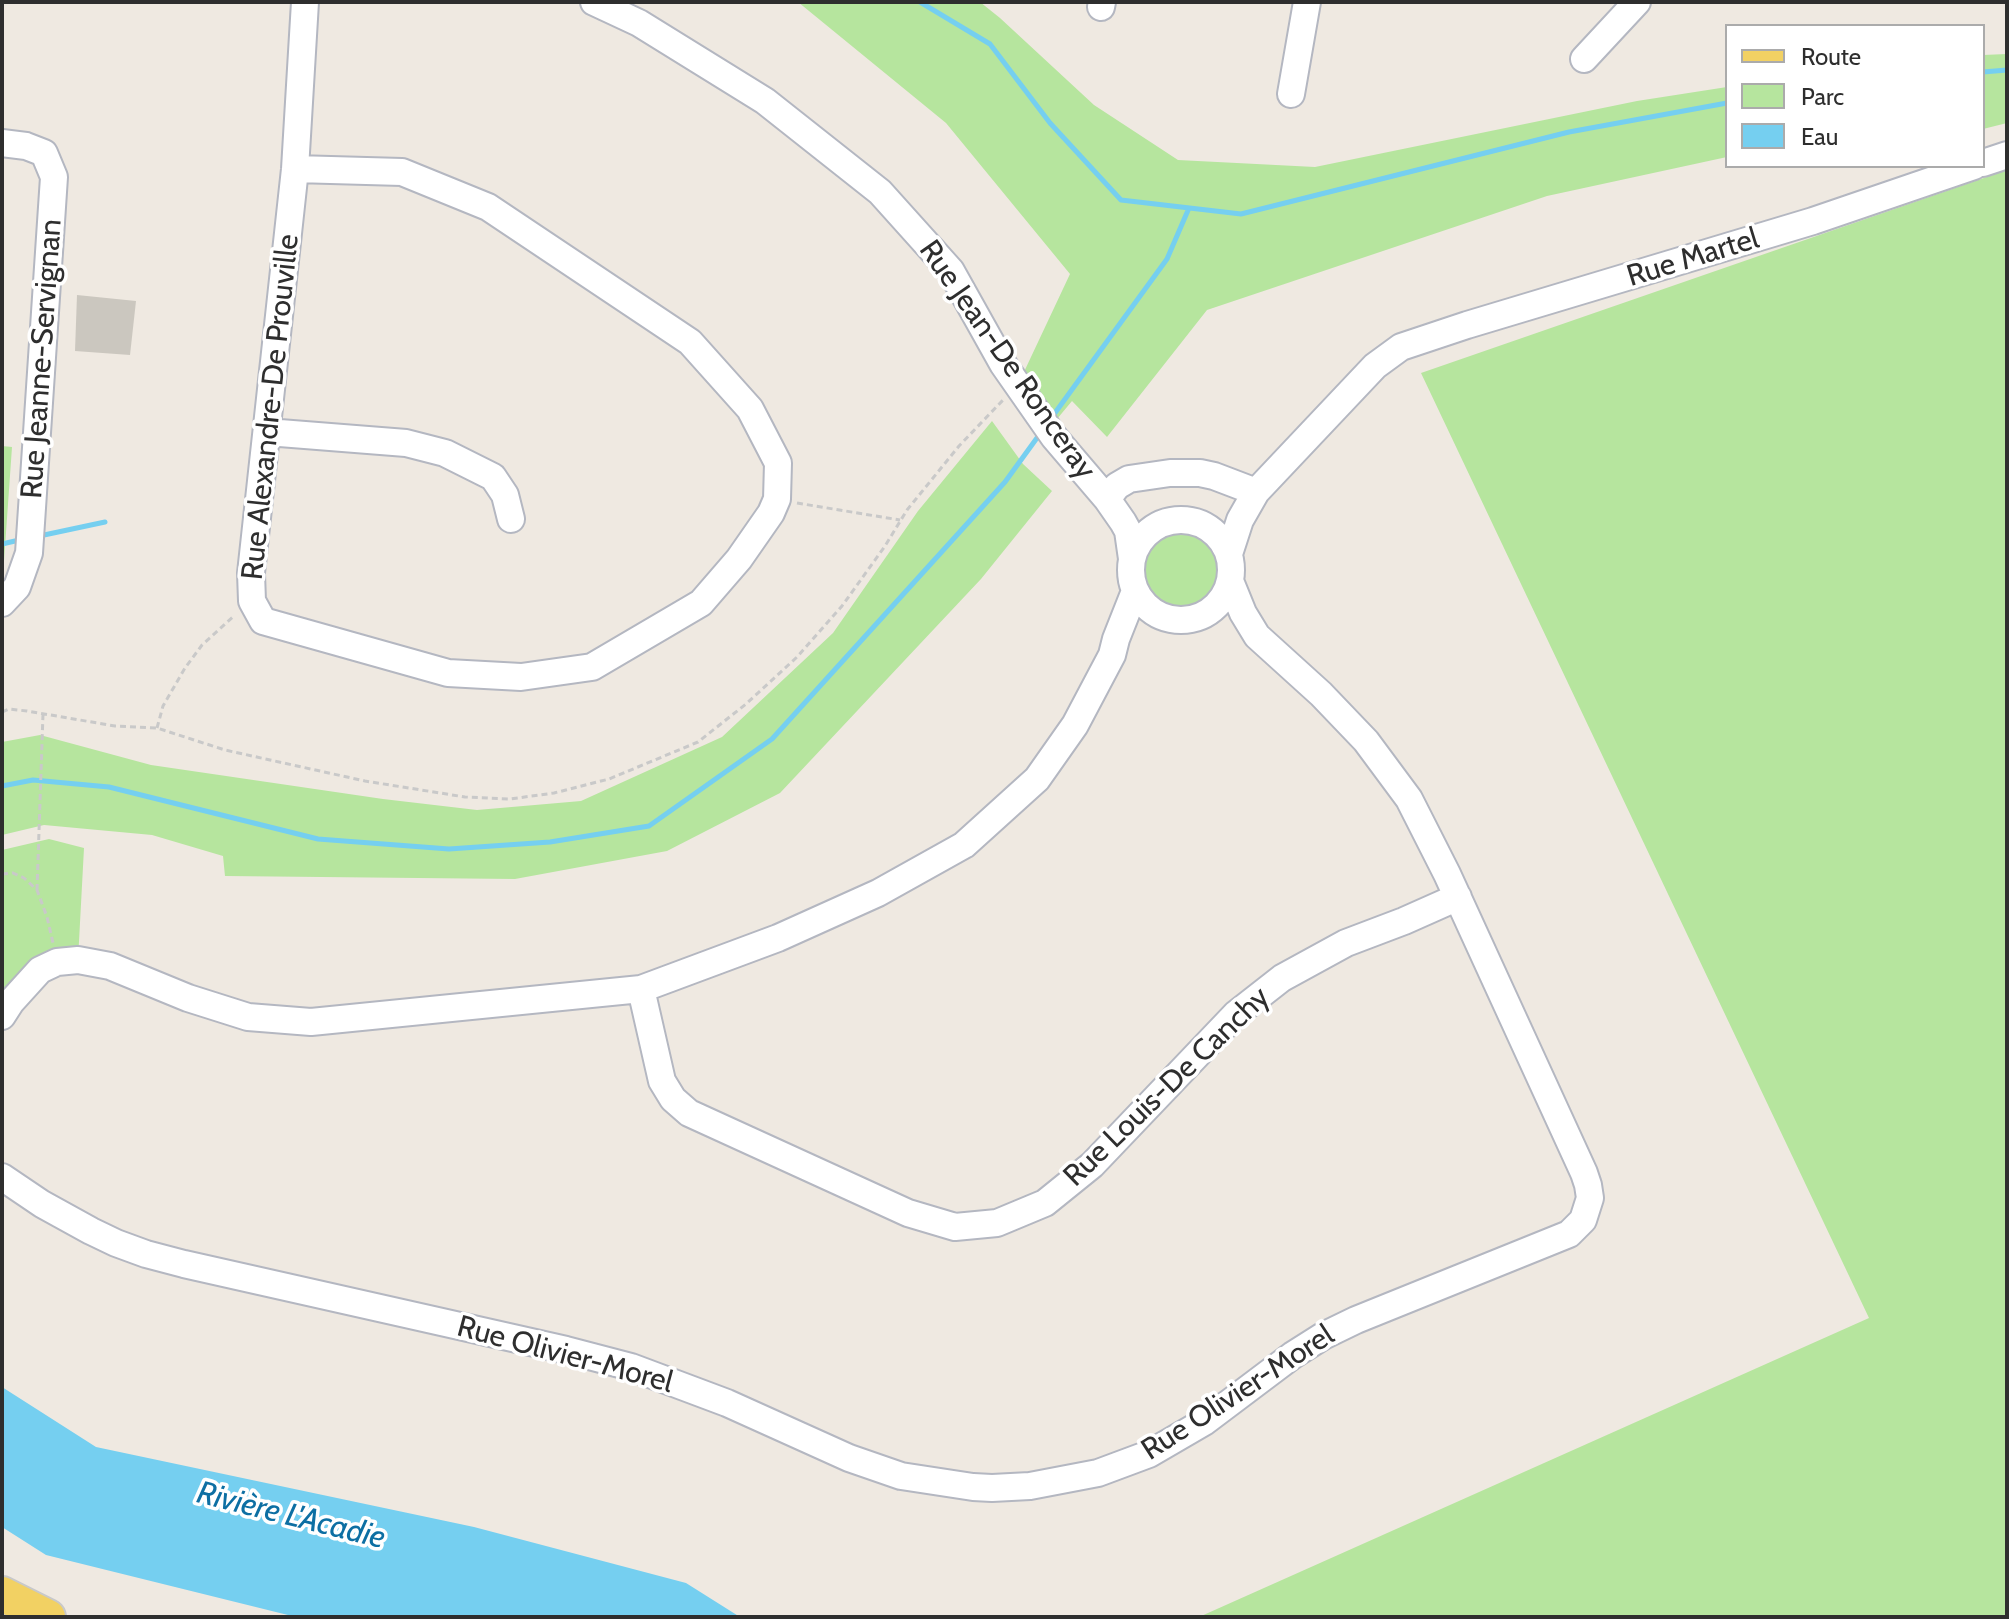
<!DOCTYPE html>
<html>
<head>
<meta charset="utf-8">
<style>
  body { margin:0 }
  #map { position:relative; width:2009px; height:1619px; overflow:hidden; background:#efe9e1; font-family:Cabin,sans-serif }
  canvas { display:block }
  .frame { position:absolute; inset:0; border:4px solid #2e2e2e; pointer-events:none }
  .legend { position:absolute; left:1725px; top:24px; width:260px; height:144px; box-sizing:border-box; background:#fff; border:2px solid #ababab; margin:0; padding:10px 14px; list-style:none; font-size:24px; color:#2e2e2e }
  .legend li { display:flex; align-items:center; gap:16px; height:40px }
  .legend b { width:40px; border:2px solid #ababab }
</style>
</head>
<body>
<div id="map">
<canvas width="2009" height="1619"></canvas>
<div class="frame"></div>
<ul class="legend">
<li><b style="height:10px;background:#f2d163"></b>Route</li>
<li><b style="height:22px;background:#b6e59e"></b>Parc</li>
<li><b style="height:22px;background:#75cff0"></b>Eau</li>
</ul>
</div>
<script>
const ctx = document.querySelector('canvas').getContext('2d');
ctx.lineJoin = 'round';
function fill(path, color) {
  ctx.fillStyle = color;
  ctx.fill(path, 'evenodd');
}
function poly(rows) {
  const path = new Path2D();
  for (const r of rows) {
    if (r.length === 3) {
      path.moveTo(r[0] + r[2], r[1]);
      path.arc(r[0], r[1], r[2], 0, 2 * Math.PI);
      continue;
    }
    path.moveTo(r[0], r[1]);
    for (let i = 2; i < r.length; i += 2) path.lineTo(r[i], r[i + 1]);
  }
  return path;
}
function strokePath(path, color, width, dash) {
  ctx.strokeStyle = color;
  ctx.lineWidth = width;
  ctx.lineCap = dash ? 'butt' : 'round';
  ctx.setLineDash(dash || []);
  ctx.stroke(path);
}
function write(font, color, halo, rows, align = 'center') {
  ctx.font = font + ' Cabin,sans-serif';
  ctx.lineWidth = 7;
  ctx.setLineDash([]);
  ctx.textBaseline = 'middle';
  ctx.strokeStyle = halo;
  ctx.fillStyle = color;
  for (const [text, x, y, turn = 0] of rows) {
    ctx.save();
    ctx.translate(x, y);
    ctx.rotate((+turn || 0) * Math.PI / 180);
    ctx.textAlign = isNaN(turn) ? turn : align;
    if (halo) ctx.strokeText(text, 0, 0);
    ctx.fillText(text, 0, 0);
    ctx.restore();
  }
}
const green = poly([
  [798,2,980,2,1000,18,1094,105,1178,160,1315,167,1637,101,1727,87,1727,157,1547,196,1207,310,1107,437,1072,401,1057,419,1023,374,1070,274,946,123],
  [2007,54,2007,123,1983,129,1983,55],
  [2007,170,2007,1617,1199,1617,1869,1318,1421,373],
  [992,421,1023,464,1052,491,981,579,780,793,667,851,515,879,225,876,223,856,152,835,44,825,2,835,2,742,40,735,151,765,383,799,477,810,581,801,722,737,833,633,918,511],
  [2,446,12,447,4,561,2,563],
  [1179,573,42],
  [49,839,84,848,78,960,57,963,2,1016,2,850]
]);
const water = poly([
  [2,1387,96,1447,474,1527,686,1583,740,1617,296,1617,46,1555,2,1527]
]);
const stream = poly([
  [920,2,990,44,1050,123,1121,200,1241,214,1569,132,1727,103],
  [1983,72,2007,70],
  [1052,417,1167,259,1189,208],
  [44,535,105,522],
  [2,544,15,541],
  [2,786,33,780,109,787,318,839,449,849,550,842,649,826,772,739,1005,482,1042,431]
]);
const building = poly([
  [77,295,136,301,130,355,75,351]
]);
const path = poly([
  [797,503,900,520],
  [2,712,9,709,27,711,115,726,157,728,225,750,365,781,465,797,510,799,554,793,609,779,698,742,746,704,797,657,842,606,885,546,907,510,959,446,1003,400],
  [157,728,163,706,185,668,202,645,235,615],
  [2,874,13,873,24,878,37,890,47,917,53,943],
  [37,890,43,714]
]);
const minor = poly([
  [594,2,639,23,765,101,880,192,951,271,1003,364,1054,437,1107,499,1123,522,1128,531,1132,559],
  [1101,7,1102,2],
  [1584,59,1637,2],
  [1291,94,1307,2],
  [2,143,26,146,44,153,54,177,29,553,17,587,2,603],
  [1983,163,2007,155],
  [295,169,402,172,488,207,690,342,750,409,778,463,777,499,771,513,739,559,701,603,592,667,521,677,448,673,263,621,252,601,251,573,295,169,305,2],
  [267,432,406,443,445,453,493,477,505,495,511,519],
  [1107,499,1117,486,1129,479,1170,473,1200,473,1214,476,1256,492],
  [1181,570,50],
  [1229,554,1240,520,1256,492,1375,366,1401,347,1467,325,1813,221,1974,166],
  [641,989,662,1081,673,1099,689,1113,908,1213,955,1227,997,1223,1045,1203,1092,1165,1236,1014,1282,978,1346,943,1404,921,1458,897],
  [2,1016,11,1002,40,970,57,962,78,960,110,966,188,998,248,1017,311,1022,641,989,778,938,878,893,964,845,1037,779,1075,725,1112,655,1116,639,1135,591],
  [2,1177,42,1204,91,1231,116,1243,146,1254,184,1264,566,1350,631,1367,727,1403,849,1458,901,1476,973,1487,992,1488,1030,1486,1098,1473,1149,1454,1204,1422,1293,1355,1323,1336,1356,1320,1569,1234,1583,1220,1590,1198,1588,1185,1584,1173,1447,874,1409,799,1366,741,1321,694,1257,636,1243,613,1230,581]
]);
const major = poly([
  [2,1594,48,1617]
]);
const streetNames = [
  ["Rue Martel",1693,258,-17],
  ["Rue Jeanne-Servignan",42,359,-86],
  ["Rue Jean-De Ronceray",1007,360,55],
  ["Rue Alexandre-De Prouville",271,407,-84],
  ["Rue Louis-De Canchy",1167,1087,-44],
  ["Rue Olivier-Morel",565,1355,15],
  ["Rue Olivier-Morel",1238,1393,-33]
];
const waterNames = [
  ["Rivière L'Acadie",291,1516,14]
];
fill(green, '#b6e59e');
fill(water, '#75cff0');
strokePath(stream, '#75cff0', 5);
fill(building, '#cbc7bf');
strokePath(minor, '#b4b7c1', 30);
strokePath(major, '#c9c9c9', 38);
strokePath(path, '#c9c9c9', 3, [6, 4]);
strokePath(minor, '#fff', 26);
strokePath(major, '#f2d163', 34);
write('30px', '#2e2e2e', '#fff', streetNames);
write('italic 32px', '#0d6fa3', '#fff', waterNames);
</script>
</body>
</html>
